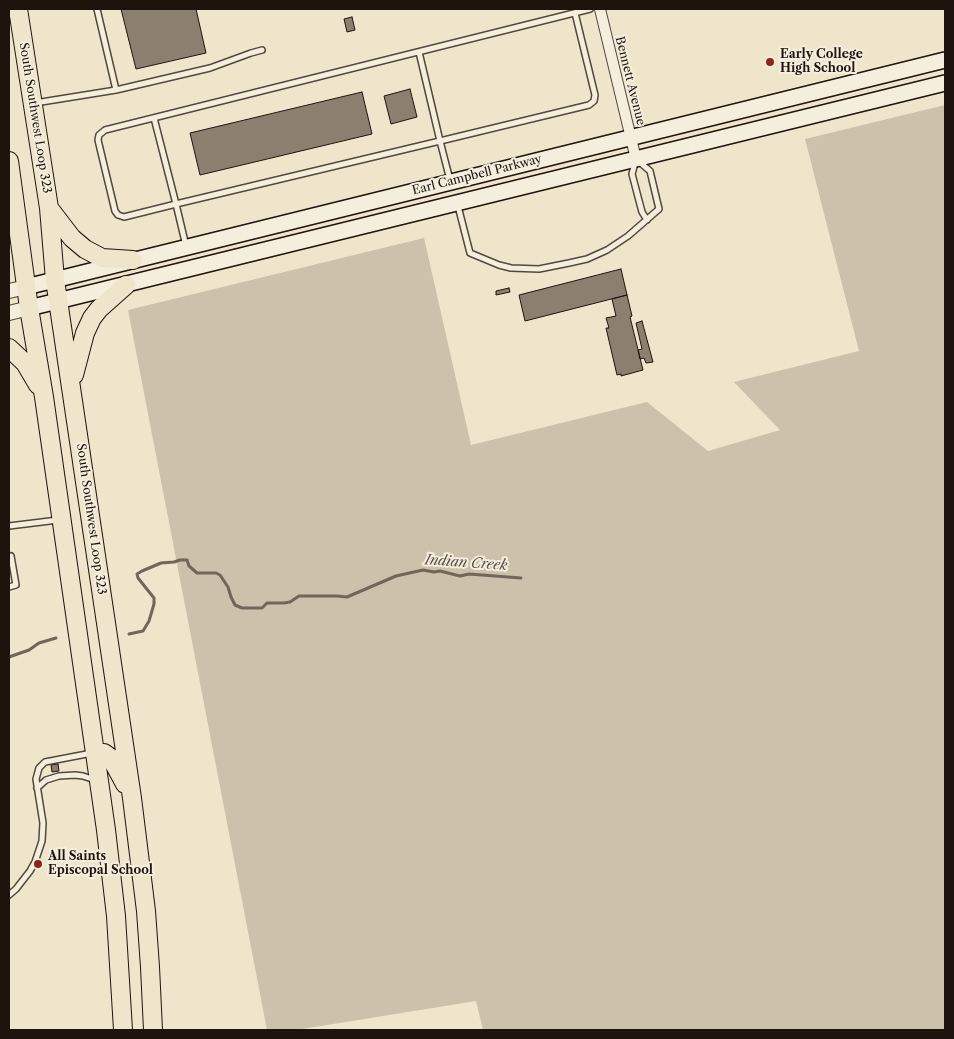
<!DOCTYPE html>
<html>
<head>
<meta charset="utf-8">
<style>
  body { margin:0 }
  #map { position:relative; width:954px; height:1039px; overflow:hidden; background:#efe5cb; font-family:"Libre Caslon Text",serif }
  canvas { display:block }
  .frame { position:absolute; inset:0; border:10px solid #1f130e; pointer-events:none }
</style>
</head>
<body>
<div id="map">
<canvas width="954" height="1039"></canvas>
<div class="frame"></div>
</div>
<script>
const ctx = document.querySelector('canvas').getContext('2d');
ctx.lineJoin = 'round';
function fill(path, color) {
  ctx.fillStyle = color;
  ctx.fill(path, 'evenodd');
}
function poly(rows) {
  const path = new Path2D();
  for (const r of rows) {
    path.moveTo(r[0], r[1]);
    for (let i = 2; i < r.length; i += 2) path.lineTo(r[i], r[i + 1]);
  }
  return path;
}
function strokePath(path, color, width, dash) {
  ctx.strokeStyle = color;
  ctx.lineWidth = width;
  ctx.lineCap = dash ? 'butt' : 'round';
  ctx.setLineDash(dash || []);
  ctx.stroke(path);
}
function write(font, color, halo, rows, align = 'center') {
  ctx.font = font + ' "Libre Caslon Text",serif';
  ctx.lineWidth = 4;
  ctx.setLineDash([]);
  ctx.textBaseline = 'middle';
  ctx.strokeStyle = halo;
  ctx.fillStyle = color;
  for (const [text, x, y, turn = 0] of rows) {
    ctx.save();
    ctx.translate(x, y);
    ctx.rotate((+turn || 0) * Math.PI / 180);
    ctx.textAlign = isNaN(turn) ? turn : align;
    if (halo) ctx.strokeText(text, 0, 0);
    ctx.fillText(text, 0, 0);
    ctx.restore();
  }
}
const green = poly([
  [945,105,945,1030,483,1030,476,1001,296,1030,267,1030,128,310,424,238,471,445,647,402,708,451,780,430,734,382,859,351,805,139]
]);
const stream = poly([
  [129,634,143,631,149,621,154,604,154,598,138,578,137,574,142,571,161,563,174,562,180,560,187,560,189,566,197,573,216,573,220,575,228,587,231,597,235,605,242,608,262,608,267,603,284,603,290,602,299,596,337,596,347,597,396,576,423,570,434,572,440,571,460,576,469,574,521,578],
  [9,657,29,650,39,643,56,638]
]);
const building = poly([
  [121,9,196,9,206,53,136,69,121,9],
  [352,17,355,30,347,32,344,19,352,17],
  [410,89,417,117,391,124,384,96,410,89],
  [362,92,372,134,200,175,190,133,362,92],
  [621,269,627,295,525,321,519,295,621,269],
  [509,288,510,292,496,295,496,291,509,288],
  [627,295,632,316,630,317,643,370,621,376,621,374,617,375,606,328,609,328,606,318,616,316,612,299,627,295],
  [642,321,653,362,646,363,644,358,640,359,638,350,642,349,636,323,642,321],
  [58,764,59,771,52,772,51,765,58,764]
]);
const service = poly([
  [97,9,116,90],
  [419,52,440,141,589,105,594,101,595,95,575,13],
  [35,103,116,90,210,68,251,53,262,50],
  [154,118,176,204,124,217,118,215,115,211,98,140,99,135,105,130,590,9],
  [458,206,470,253,499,265,511,268,539,269,569,263,587,259,607,250,628,236,659,209,650,171,636,159,632,174,642,212,647,220],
  [186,246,176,204,440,141,450,180],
  [9,526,58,520],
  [9,557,11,556,16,585,9,587],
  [37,788,46,780,59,776,75,775,83,776,95,780],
  [9,895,16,889,30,871,35,862,42,841,43,823,36,779,39,768,45,762,92,753]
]);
const minor = poly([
  [600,9,636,159]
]);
const tertiary = poly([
  [9,291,26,287],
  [9,313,29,308]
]);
const secondary = poly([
  [26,287,945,60],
  [29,308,945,83]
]);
const trunk = poly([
  [18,9,49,208,55,280,132,798,146,911,150,967,153,1030],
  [9,161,29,308,44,397,106,830,116,916,123,1030],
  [49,208,72,238,85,249,102,258,133,260],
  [9,348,25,363,38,385],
  [74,375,85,333,92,318,99,309,126,285],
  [95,753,104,753,111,758,125,784]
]);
const markers = [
  [770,62,5,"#8f2418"],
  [38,864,5,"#8f2418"]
];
const poiNames = [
  ["Early College",780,55],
  ["High School",780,69],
  ["All Saints",48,857],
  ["Episcopal School",48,871]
];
const streetNames = [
  ["Bennett Avenue",630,81,76],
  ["South Southwest Loop 323",35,118,81],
  ["Earl Campbell Parkway",477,175,-14],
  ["South Southwest Loop 323",91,519,82]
];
const waterNames = [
  ["Indian Creek",466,563,4]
];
fill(green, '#ccc1ab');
strokePath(stream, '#716659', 3);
fill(building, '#8b8070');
strokePath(building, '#1f130e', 1);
strokePath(service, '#53483d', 8);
strokePath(minor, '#53483d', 12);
strokePath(tertiary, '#53483d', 16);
strokePath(secondary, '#1f130e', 18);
strokePath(trunk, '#1f130e', 20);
strokePath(service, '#f5eedd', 5);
strokePath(minor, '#f5eedd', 10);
strokePath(tertiary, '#f5eedd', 14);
strokePath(secondary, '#f5eedd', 15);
strokePath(trunk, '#efe5cb', 18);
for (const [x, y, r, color] of markers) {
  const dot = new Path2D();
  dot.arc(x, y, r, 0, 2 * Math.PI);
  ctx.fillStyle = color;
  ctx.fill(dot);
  strokePath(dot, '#f5eedd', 2);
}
write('bold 12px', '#1f130e', '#f5eedd', poiNames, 'left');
write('12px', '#1f130e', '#f5eedd', streetNames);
write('italic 14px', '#5d5246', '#f5eedd', waterNames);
</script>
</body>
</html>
